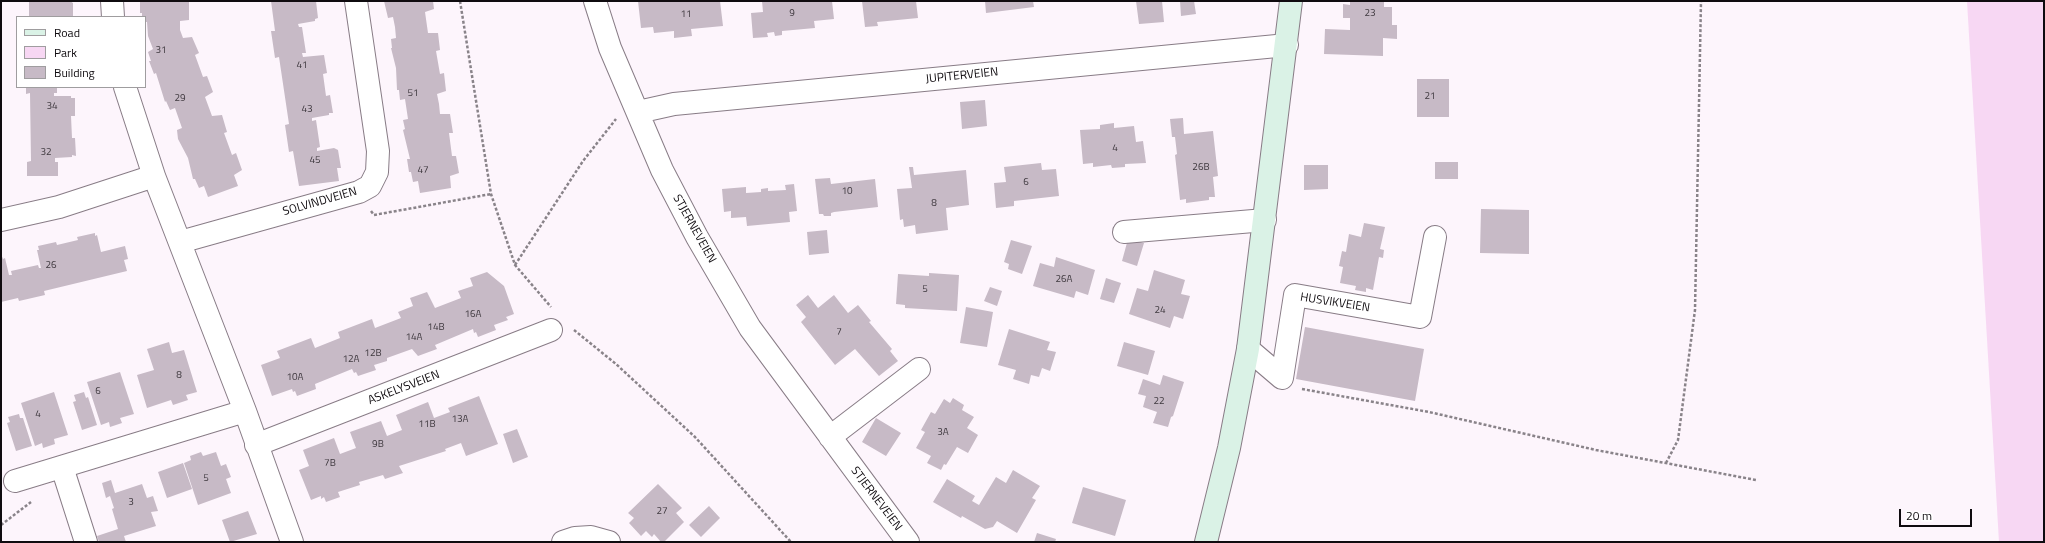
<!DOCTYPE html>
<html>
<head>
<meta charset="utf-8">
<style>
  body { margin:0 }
  #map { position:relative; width:2045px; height:543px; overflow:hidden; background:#fdf5fc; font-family:"Titillium Web",sans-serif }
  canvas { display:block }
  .frame { position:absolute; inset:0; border:2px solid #0f0b0f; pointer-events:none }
  .legend { position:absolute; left:16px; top:16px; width:130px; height:72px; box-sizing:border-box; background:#fff; border:1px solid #9f9d9f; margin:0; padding:5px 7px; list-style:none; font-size:12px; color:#0f0b0f }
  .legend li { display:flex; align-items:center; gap:8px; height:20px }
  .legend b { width:20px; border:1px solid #9f9d9f }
  .scale { position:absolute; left:1899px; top:509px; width:73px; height:18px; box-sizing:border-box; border:2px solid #0f0b0f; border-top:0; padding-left:5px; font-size:12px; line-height:14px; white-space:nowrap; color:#0f0b0f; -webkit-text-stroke:3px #fff; paint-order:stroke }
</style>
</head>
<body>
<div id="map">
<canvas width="2045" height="543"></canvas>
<div class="frame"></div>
<ul class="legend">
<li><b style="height:5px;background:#daf2e6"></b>Road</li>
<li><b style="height:11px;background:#f7d7f3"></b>Park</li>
<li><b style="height:11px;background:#c7bac6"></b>Building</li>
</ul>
<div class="scale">20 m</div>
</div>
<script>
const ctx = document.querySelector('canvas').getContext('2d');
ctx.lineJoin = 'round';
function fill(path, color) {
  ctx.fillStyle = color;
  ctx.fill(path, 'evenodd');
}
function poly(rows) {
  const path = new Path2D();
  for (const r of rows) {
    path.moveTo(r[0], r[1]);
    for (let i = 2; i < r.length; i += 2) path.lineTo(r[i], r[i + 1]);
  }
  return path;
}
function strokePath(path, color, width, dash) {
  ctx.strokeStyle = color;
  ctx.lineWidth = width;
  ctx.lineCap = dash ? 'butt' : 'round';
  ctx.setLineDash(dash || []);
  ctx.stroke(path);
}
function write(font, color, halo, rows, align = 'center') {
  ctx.font = font + ' "Titillium Web",sans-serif';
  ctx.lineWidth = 3.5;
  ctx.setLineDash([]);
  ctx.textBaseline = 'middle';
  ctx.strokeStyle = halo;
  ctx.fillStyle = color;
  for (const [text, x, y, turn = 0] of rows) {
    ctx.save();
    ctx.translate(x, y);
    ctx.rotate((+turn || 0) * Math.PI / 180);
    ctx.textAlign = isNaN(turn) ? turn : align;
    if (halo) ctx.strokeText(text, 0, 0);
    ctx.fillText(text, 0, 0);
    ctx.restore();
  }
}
const green = poly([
  [1967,1,2044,1,2044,542,1999,542]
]);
const building = poly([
  [29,1,70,1,73,3,73,17,29,17],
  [140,1,189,1,189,20,180,21,180,30,183,38,192,37,199,53,195,55,203,77,207,76,213,92,205,97,212,116,222,115,227,132,224,133,232,155,236,153,242,170,234,175,238,186,208,197,204,186,199,188,195,179,193,179,188,158,178,139,177,130,182,128,175,108,170,110,166,101,165,102,156,73,154,74,149,61,151,61,148,52,153,49,148,36,147,22,145,22,145,17,142,17,142,13,140,13],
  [271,1,316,1,318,18,315,19,315,21,298,24,299,27,302,27,306,53,302,53,303,57,324,55,327,73,323,74,326,96,330,95,333,113,329,113,329,115,312,118,312,121,316,120,320,147,317,148,317,151,334,148,338,150,341,168,337,168,339,181,299,186,293,151,289,152,285,125,289,124,279,57,275,58,271,31,275,31],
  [384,1,433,1,434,9,425,12,428,33,438,33,440,50,436,51,440,74,444,73,446,91,437,94,439,104,440,114,450,114,453,133,449,133,452,156,456,156,459,173,450,176,451,188,420,193,418,181,413,182,411,172,409,172,407,159,410,159,403,130,405,129,403,120,408,119,405,99,400,100,399,90,397,90,396,68,391,48,392,48,391,39,396,38,395,27,393,17,388,18],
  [638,1,720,1,723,26,691,29,692,36,674,38,674,31,654,33,653,27,641,28],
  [762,1,832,1,834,19,814,21,815,28,782,31,782,35,775,36,774,32,767,33,768,37,753,38,751,13,763,12],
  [862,1,916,1,918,18,877,22,878,26,865,27],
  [985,1,1033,1,1034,7,986,13],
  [1136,1,1162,1,1164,22,1139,24],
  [1180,1,1194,1,1196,14,1181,16],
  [1350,1,1384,1,1384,7,1392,7,1392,25,1397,25,1397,39,1383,38,1383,56,1324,54,1325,29,1350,30,1350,18,1343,18,1343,4,1350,5],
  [1417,79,1449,79,1449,117,1417,117],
  [26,87,57,87,57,93,54,93,54,96,71,96,71,98,75,98,75,116,71,116,72,138,75,138,76,156,72,155,72,157,55,158,55,162,58,162,58,176,27,176,27,162,31,161,30,93,26,94],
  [985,100,987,126,962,129,960,102],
  [1183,118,1184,134,1213,131,1218,176,1213,177,1215,197,1209,197,1209,200,1186,203,1186,199,1180,200,1175,155,1177,154,1175,137,1172,137,1170,119],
  [1114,123,1114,128,1134,126,1136,142,1143,141,1146,163,1125,164,1125,167,1112,168,1111,165,1093,167,1093,163,1083,164,1080,130,1100,129,1100,125],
  [1435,162,1458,162,1458,179,1435,179],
  [1041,163,1042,170,1056,169,1059,196,1014,201,1014,206,996,208,994,183,1006,182,1004,167],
  [1304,165,1328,165,1328,189,1304,190],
  [909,167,913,167,914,175,966,170,969,205,946,208,948,230,916,234,915,225,904,227,903,219,900,220,897,189,912,188],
  [830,178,831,184,875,179,878,207,834,212,831,213,831,216,824,216,823,214,819,214,815,179],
  [794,184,797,211,789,212,790,222,747,226,746,217,731,218,731,211,724,212,722,189,746,187,746,193,761,192,761,189,768,188,768,191,786,190,785,185],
  [1481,209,1529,210,1529,254,1480,253],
  [1364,223,1385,227,1380,249,1384,250,1383,258,1379,257,1373,290,1366,288,1366,292,1355,290,1356,286,1340,283,1343,267,1339,266,1342,251,1346,252,1349,234,1361,237],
  [827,230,829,253,809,255,807,232],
  [95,233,95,236,97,235,101,252,125,246,128,259,124,260,127,271,44,291,45,295,19,301,18,298,1,302,1,254,3,259,5,258,9,275,12,275,11,271,38,265,39,268,41,268,37,250,39,250,38,246,56,242,57,245,78,240,77,237],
  [1128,239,1144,243,1137,266,1122,261],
  [1011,240,1032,246,1022,274,1008,269,1009,264,1004,262],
  [1056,257,1095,270,1088,295,1076,291,1074,298,1033,286,1040,263,1054,267],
  [1154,270,1185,280,1181,294,1190,296,1183,319,1174,316,1170,328,1129,314,1137,288,1148,291],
  [487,272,504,286,514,314,506,317,508,320,494,325,496,330,478,337,476,332,474,333,473,329,435,345,437,349,418,356,412,349,387,358,387,361,374,365,376,370,358,376,356,372,354,373,352,369,315,384,316,389,297,396,295,391,293,392,292,389,272,396,261,365,280,358,277,351,311,338,315,348,340,338,338,332,372,319,375,328,401,318,398,312,413,306,410,298,427,292,435,308,461,298,458,291,473,286,470,278],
  [929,273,959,275,957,311,905,308,905,305,896,304,898,274,929,276],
  [1106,278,1121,283,1114,303,1100,299],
  [990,287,1002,291,997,306,984,301],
  [808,295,818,308,834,295,848,313,858,305,871,321,869,322,892,349,890,351,898,361,879,376,855,349,835,365,801,322,806,317,796,305],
  [966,307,993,312,987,347,960,343],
  [1305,327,1424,349,1415,401,1296,379],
  [1009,329,1050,342,1047,350,1056,352,1050,371,1042,368,1039,377,1031,375,1029,384,1013,379,1016,370,998,365],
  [169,342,172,353,184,350,197,392,186,395,188,400,173,405,171,400,147,408,137,375,154,370,147,349],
  [1124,342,1155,351,1148,375,1117,366],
  [120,372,134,414,120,418,122,423,110,427,109,422,101,425,87,382],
  [1163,375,1184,382,1173,416,1171,417,1168,427,1153,423,1157,412,1143,407,1146,396,1138,394,1143,379,1160,385],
  [54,392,68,435,54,439,55,444,43,448,42,443,35,446,21,403],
  [84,392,86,398,88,397,97,425,82,430,73,402,76,401,74,395],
  [479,396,498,444,466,456,461,443,445,449,446,451,399,466,403,473,385,479,383,475,359,482,360,485,338,492,340,497,326,502,324,497,321,499,321,496,311,500,299,470,309,466,303,450,334,438,340,454,356,448,350,432,381,421,387,436,402,430,396,415,428,402,434,418,450,412,448,408],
  [953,398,964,405,962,410,974,417,967,428,978,435,968,453,957,447,946,465,944,464,941,470,927,463,931,456,916,448,925,432,921,430,931,412,935,414,944,399,950,403],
  [19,414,20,418,23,418,32,446,16,451,7,423,10,422,8,417],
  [876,418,901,433,886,456,862,442],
  [517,429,528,457,513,463,503,434],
  [201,452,203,456,216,452,221,466,226,464,231,477,226,479,231,493,198,505,184,463,191,460,190,456],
  [183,463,192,489,167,498,158,472],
  [1013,470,1040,486,1032,498,1036,500,1017,533,997,521,993,527,985,529,962,516,961,518,933,502,947,479,975,496,972,501,979,505,996,477,1006,483],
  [111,480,115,493,142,484,147,498,153,496,158,511,151,512,156,526,124,536,126,542,99,542,97,536,118,529,112,509,114,508,110,496,106,498,102,483],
  [658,484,682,508,676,513,684,522,664,542,661,542,654,534,652,537,646,531,641,536,629,523,634,518,628,513],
  [1083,487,1126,500,1115,536,1072,523],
  [709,506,720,518,701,537,689,525],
  [248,511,257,534,230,542,222,520],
  [1037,533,1056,539,1055,542,1034,542]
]);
const path = poly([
  [460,1,491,194,515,265,551,307],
  [371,211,374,215,491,194],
  [515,265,583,161,616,119],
  [574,330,616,364,695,437,791,542],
  [1302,389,1429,412,1596,450,1756,480],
  [1666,463,1678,440,1695,310,1701,1],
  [1,525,31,502]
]);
const street = poly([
  [112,1,113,17],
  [595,1,610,48,662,170,697,237,750,328,908,542],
  [125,87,154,176,245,411,292,542],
  [638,112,674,104,1287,45],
  [1,220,59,207,154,176],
  [1124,232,1265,220],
  [180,242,359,192,370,186,377,172,378,151,356,1],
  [1248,349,1282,378,1295,295,1420,317,1435,237],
  [830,437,919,369],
  [256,445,551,330],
  [62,467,86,542],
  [15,481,245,411],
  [563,542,575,538,591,537,609,542]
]);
const secondary = poly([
  [1206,542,1229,448,1248,349,1291,1]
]);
const numberNames = [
  ["9",792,14],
  ["23",1370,14],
  ["11",686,15],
  ["31",161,51],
  ["41",302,66],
  ["51",413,94],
  ["21",1430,97],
  ["29",180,99],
  ["34",52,107],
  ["43",307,110],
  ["4",1115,149],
  ["32",46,153],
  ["45",315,161],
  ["26B",1201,168],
  ["47",423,171],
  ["6",1026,183],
  ["10",847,192],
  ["8",934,204],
  ["26",51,266],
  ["26A",1064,280],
  ["5",925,290],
  ["24",1160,311],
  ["16A",473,315],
  ["14B",436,328],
  ["7",839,333],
  ["14A",414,338],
  ["12B",373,354],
  ["12A",351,360],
  ["8",179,376],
  ["10A",295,378],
  ["6",98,392],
  ["22",1159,402],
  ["4",38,415],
  ["13A",460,420],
  ["11B",427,425],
  ["3A",943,433],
  ["9B",378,445],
  ["7B",330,464],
  ["5",206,479],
  ["3",131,503],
  ["27",662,512]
];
const streetNames = [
  ["JUPITERVEIEN",962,76,-6],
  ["SOLVINDVEIEN",320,202,-16],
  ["STJERNEVEIEN",694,229,61],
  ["HUSVIKVEIEN",1335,303,9],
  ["ASKELYSVEIEN",404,388,-21],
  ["STJERNEVEIEN",876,499,53]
];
fill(green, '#f7d7f3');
fill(building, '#c7bac6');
strokePath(street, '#887c86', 24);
strokePath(secondary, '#887c86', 24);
strokePath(path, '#898389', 2.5, [3, 2]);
strokePath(street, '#fff', 22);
strokePath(secondary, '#daf2e6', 22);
write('10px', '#3d373d', null, numberNames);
write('12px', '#0f0b0f', '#fff', streetNames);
</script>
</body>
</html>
